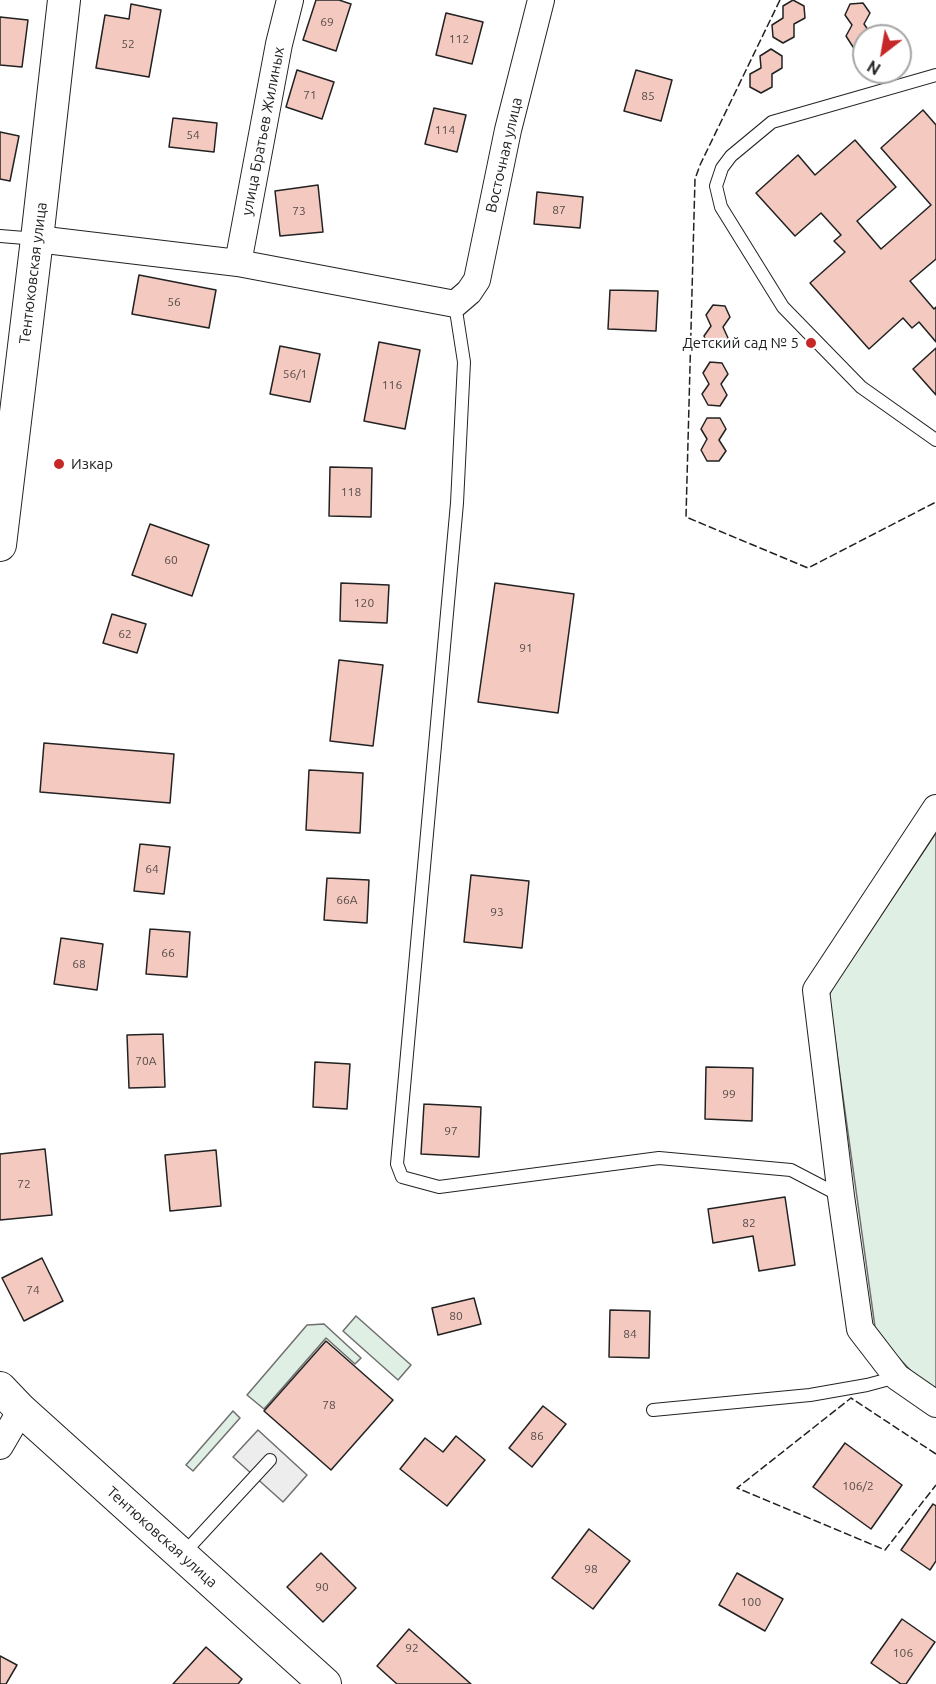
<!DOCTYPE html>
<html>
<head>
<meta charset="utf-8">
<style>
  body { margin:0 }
  #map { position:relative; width:936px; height:1684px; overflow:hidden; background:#fff; font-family:Ubuntu,sans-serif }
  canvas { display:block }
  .north { position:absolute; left:852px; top:24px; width:60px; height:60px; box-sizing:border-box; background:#fff; border:2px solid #a7a7a7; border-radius:50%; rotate:211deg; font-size:16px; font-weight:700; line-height:24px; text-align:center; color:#222 }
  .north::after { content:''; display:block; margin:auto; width:21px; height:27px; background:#c62828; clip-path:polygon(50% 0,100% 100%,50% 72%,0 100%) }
</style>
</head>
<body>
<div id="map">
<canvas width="936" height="1684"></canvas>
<div class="north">N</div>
</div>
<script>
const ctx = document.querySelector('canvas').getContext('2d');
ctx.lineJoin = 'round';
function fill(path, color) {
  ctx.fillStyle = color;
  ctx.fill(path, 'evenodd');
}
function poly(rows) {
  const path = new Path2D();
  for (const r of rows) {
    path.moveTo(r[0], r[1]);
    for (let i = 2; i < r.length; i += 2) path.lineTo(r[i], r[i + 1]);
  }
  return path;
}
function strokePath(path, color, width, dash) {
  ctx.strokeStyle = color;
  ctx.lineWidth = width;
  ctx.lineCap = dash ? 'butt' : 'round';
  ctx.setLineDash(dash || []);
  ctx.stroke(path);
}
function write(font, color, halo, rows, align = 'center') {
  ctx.font = font + ' Ubuntu,sans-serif';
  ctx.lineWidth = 4.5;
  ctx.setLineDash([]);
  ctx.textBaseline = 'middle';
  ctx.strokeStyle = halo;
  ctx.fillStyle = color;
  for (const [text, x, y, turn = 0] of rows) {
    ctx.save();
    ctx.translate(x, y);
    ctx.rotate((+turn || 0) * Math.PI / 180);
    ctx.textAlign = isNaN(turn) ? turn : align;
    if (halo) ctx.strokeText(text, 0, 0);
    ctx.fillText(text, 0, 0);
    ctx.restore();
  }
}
const green = poly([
  [936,833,936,1389,912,1372,897,1356,875,1327,829,996,833,987,936,833],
  [356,1316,411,1365,398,1380,343,1331,356,1316],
  [324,1324,361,1358,355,1364,326,1338,264,1409,247,1395,307,1325,324,1324],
  [233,1411,240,1418,193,1471,186,1465,233,1411]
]);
const parking = poly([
  [258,1430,307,1475,283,1502,233,1457,258,1430]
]);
const building = poly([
  [316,0,339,0,351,4,336,51,303,40,316,0],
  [793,0,804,6,805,18,794,24,794,37,783,43,773,37,772,25,783,18,783,6,793,0],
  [863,3,870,13,864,24,871,34,870,36,864,36,864,46,853,47,846,36,852,25,845,15,850,4,863,3],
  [131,4,161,10,149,77,96,68,105,15,129,19,131,4],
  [446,13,483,22,472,64,436,55,446,13],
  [0,17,28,20,22,67,0,65,0,17],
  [771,49,782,56,782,68,772,74,772,87,761,93,750,87,750,74,761,68,760,56,771,49],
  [297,70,334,82,322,119,286,107,297,70],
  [636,70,672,80,661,121,624,111,636,70],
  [434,108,466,115,457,152,425,144,434,108],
  [923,110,936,125,936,259,910,281,934,309,936,307,936,342,919,322,912,328,903,318,869,349,810,283,845,252,834,241,841,235,821,213,795,236,756,193,798,155,815,175,855,140,896,187,857,221,881,249,931,205,881,148,923,110],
  [173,118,217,123,214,152,169,147,173,118],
  [0,132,19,136,10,181,0,179,0,132],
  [318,185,323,232,280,236,275,191,318,185],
  [537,192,583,197,580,228,534,224,537,192],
  [139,275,216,290,209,328,132,314,139,275],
  [610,290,658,291,656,331,608,329,610,290],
  [713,305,725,306,730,317,723,327,728,338,721,348,709,347,704,336,711,326,706,315,713,305],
  [379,342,420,350,405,429,364,421,379,342],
  [280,346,320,354,310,402,270,394,280,346],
  [936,348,936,395,913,369,936,348],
  [710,362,722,363,728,374,721,384,727,395,720,406,708,405,702,394,709,384,703,373,710,362],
  [707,418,720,418,726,429,719,440,726,451,719,461,707,461,701,450,707,439,701,429,707,418],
  [330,467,372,468,371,517,329,516,330,467],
  [150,524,209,545,192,596,132,575,150,524],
  [341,583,389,585,387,623,340,621,341,583],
  [495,583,574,594,558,713,478,702,495,583],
  [112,614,146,624,137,653,103,643,112,614],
  [339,660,383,665,373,746,330,741,339,660],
  [44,743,174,754,170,803,40,792,44,743],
  [309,770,363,773,360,833,306,830,309,770],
  [140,844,170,847,164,894,134,891,140,844],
  [471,875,529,881,522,948,464,942,471,875],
  [327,878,369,880,367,923,324,920,327,878],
  [150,929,190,932,187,977,146,974,150,929],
  [61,938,103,944,97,990,54,984,61,938],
  [163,1034,165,1087,129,1088,127,1035,163,1034],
  [315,1062,350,1064,347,1109,313,1107,315,1062],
  [706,1067,753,1068,752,1121,705,1119,706,1067],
  [424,1104,481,1107,479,1157,421,1154,424,1104],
  [45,1149,52,1215,0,1220,0,1154,45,1149],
  [216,1150,221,1206,170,1211,165,1155,216,1150],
  [785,1197,795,1265,759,1271,753,1236,713,1243,708,1209,785,1197],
  [42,1258,63,1301,24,1321,2,1278,42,1258],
  [474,1298,481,1324,438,1335,432,1308,474,1298],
  [610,1310,650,1311,649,1358,609,1357,610,1310],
  [326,1341,393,1400,331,1470,264,1411,326,1341],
  [543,1406,566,1424,532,1467,509,1448,543,1406],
  [456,1436,485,1460,447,1506,400,1469,425,1438,443,1452,456,1436],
  [845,1443,902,1485,871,1529,813,1487,845,1443],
  [933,1504,936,1506,936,1561,930,1570,901,1550,933,1504],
  [589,1529,630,1561,593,1609,552,1578,589,1529],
  [321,1553,356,1588,323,1622,287,1587,321,1553],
  [737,1573,783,1599,765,1631,719,1605,737,1573],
  [902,1619,935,1642,906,1684,901,1684,871,1663,902,1619],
  [409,1629,471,1684,397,1684,377,1666,409,1629],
  [206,1647,242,1679,238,1684,173,1684,206,1647],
  [0,1656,17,1665,6,1684,0,1684,0,1656]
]);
const service = poly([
  [936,75,772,122,731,156,722,168,716,186,721,207,783,307,861,387,936,440],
  [0,236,37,239],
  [455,304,464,362,457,503,397,1164,402,1177,439,1187,659,1158,791,1170,839,1195],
  [653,1410,810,1395,867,1385,897,1377],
  [183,1554,270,1460]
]);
const minor = poly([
  [37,239,238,263,455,304,469,292,477,280,508,130,541,0],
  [238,263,279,44,290,0],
  [936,808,816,990,841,1196,860,1329,897,1377,936,1404],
  [0,1446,21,1410]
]);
const tertiary = poly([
  [0,545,37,239,64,0],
  [0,1388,21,1410,325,1684]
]);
const fence = poly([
  [780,0,700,165,695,179,686,517,808,568,936,502],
  [936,1454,851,1398,737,1488,885,1550,936,1485]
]);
const markers = [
  [811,343,6,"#c62828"],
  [59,464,6,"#c62828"]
];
const numberNames = [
  ["69",327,22],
  ["112",459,39],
  ["52",128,44],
  ["71",310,95],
  ["85",648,96],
  ["114",445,130],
  ["54",193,135],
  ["87",559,210],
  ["73",299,211],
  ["56",174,302],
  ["56/1",295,374],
  ["116",392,385],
  ["118",351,492],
  ["60",171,560],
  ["120",364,603],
  ["62",125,634],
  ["91",526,648],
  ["64",152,869],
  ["66А",347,900],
  ["93",497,912],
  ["66",168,953],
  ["68",79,964],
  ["70А",146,1061],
  ["99",729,1094],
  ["97",451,1131],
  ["72",24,1184],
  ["82",749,1223],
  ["74",33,1290],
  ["80",456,1316],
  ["84",630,1334],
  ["78",329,1405],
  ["86",537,1436],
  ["106/2",858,1486],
  ["98",591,1569],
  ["90",322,1587],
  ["100",751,1602],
  ["92",412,1648],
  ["106",903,1653]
];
const streetNames = [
  ["улица Братьев Жилиных",263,131,-79],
  ["Восточная улица",504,155,-77],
  ["Тентюковская улица",33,273,-83],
  ["Тентюковская улица",162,1537,42]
];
const poiNames = [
  ["Детский сад № 5",799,343],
  ["Изкар",71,464,"left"]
];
fill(green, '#e0efe3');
strokePath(green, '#6f6f6f', 1.5);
fill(parking, '#ededed');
strokePath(parking, '#6f6f6f', 1.5);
fill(building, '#f3c9c0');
strokePath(building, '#222', 1.5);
strokePath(service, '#222', 14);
strokePath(minor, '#222', 28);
strokePath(tertiary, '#222', 34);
strokePath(service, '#fff', 12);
strokePath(minor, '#fff', 26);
strokePath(tertiary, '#fff', 32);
strokePath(fence, '#222', 1.5, [8, 3]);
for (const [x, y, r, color] of markers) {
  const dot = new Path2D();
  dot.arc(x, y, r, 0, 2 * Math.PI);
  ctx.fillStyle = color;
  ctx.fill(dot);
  strokePath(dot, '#fff', 2);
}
write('12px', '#564c4a', null, numberNames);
write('15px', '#222', '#fff', streetNames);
write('15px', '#222', '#fff', poiNames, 'right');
</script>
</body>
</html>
